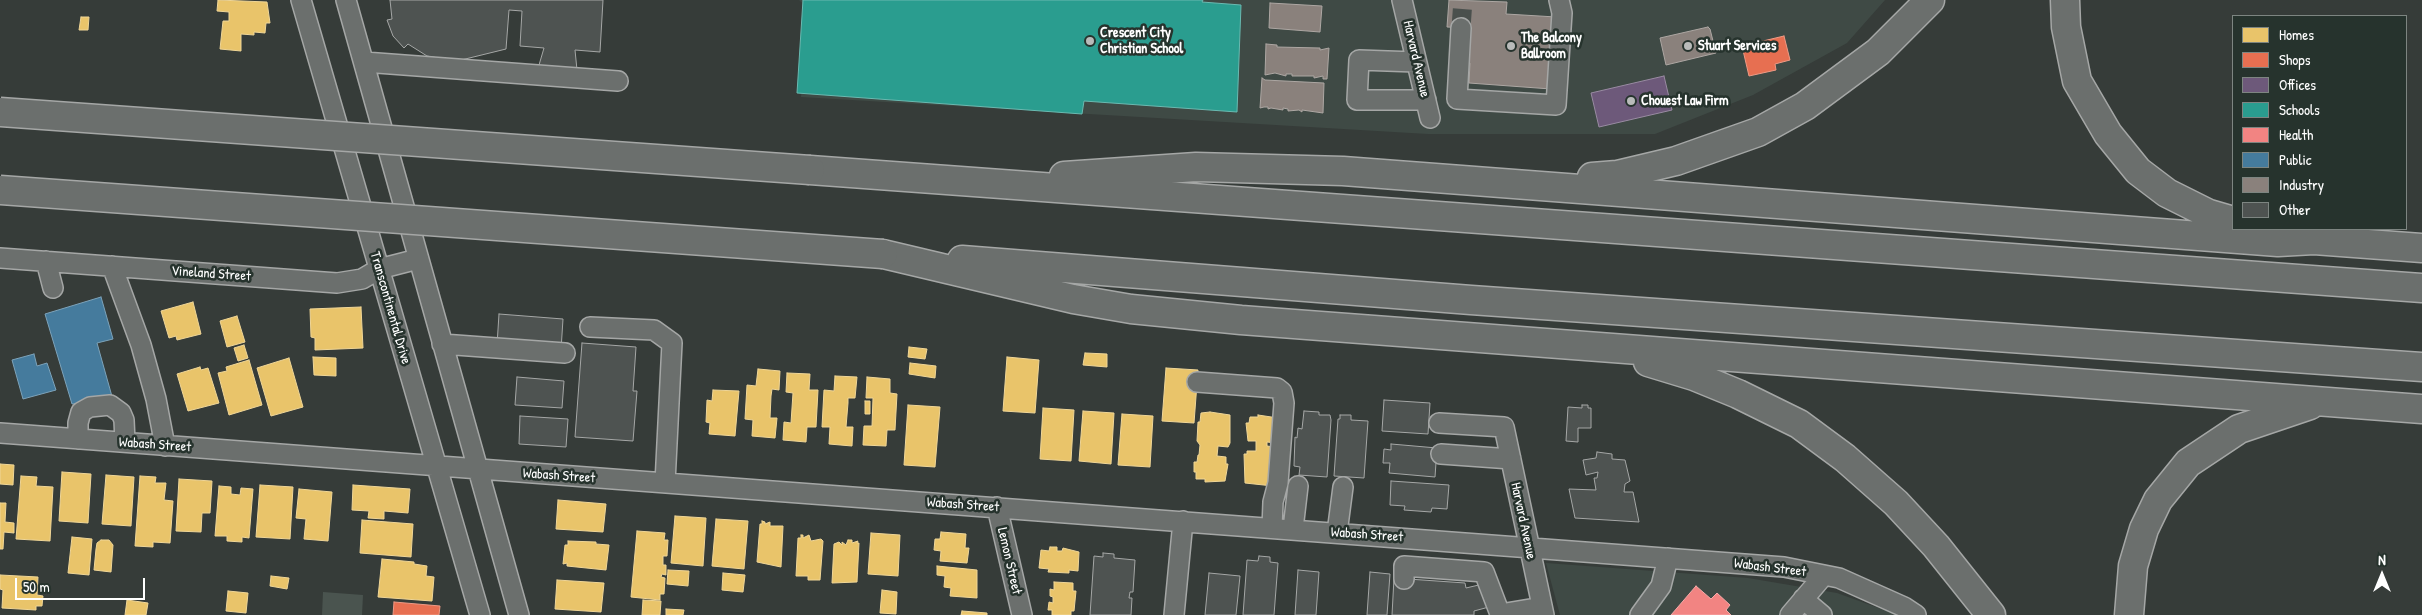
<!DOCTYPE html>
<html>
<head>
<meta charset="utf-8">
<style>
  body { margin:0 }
  #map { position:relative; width:2422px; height:615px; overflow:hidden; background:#363c39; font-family:"Patrick Hand",sans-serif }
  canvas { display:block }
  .legend { position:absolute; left:2232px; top:15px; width:175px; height:215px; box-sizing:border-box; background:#26332d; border:1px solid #7d8581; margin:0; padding:6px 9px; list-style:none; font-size:15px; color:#fff }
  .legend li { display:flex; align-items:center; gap:10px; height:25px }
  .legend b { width:25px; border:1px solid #7d8581 }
  .north { position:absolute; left:2357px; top:550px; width:50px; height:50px; -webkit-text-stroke:4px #26332d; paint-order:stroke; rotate:0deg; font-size:14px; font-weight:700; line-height:20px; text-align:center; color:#fff }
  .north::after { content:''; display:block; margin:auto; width:18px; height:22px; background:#fff; clip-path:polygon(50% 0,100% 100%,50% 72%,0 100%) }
  .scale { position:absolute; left:15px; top:578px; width:130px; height:22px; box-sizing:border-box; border:2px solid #fff; border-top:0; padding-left:6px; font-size:15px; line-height:18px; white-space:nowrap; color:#fff; -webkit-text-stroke:4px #26332d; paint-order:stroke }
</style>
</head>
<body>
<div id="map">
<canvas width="2422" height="615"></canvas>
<ul class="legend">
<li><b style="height:14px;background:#e9c46a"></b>Homes</li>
<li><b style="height:14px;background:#e76f51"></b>Shops</li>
<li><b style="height:14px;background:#6d597a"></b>Offices</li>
<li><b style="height:14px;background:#2a9d8f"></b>Schools</li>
<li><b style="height:14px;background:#f28482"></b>Health</li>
<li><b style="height:14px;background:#457b9d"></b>Public</li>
<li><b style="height:14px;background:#8a817c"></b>Industry</li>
<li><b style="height:14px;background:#4e5351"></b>Other</li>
</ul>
<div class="north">N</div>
<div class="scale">50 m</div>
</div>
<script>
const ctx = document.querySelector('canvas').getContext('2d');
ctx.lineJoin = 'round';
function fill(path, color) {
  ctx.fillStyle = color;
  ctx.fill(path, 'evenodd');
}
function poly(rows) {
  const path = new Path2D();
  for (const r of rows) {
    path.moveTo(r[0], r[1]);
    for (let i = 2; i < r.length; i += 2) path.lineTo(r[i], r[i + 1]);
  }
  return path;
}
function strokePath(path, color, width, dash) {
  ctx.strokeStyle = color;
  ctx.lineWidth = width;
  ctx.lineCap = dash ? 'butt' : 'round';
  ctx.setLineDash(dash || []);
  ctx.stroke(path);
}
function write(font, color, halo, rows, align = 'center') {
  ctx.font = font + ' "Patrick Hand",sans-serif';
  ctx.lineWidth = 5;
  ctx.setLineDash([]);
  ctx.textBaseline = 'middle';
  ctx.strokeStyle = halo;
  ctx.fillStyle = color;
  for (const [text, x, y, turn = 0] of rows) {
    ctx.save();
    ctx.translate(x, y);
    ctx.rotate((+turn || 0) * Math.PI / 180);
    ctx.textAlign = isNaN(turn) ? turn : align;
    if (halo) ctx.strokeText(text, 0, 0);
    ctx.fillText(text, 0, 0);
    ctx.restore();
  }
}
const built = poly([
  [799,0,1885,0,1847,43,1753,95,1655,134,1428,134,801,97,808,8],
  [1546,563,1748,578,1837,593,1898,615,1560,615]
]);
const green = poly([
  [323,592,363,595,362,615,322,615]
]);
const homes = poly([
  [218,0,267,2,270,23,266,23,265,33,254,32,254,35,241,34,241,51,220,49,223,21,229,21,229,12,217,11,218,0],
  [81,17,89,17,88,30,79,30,81,17],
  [193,302,201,334,177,340,176,336,169,338,161,311,193,302],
  [361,307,363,348,315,350,315,338,311,337,310,309,361,307],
  [237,316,245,342,227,347,220,321,237,316],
  [244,345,248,358,238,361,234,348,244,345],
  [909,347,927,349,925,359,908,357,909,347],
  [1085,353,1107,354,1107,367,1083,365,1085,353],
  [313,357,336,358,336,376,314,375,313,357],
  [1007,357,1039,360,1035,413,1003,411,1007,357],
  [289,358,303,407,271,416,257,368,289,358],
  [249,360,262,405,229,415,218,373,227,371,226,367,249,360],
  [910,363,936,366,935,378,909,374,910,363],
  [200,367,201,370,208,368,219,403,188,411,177,374,200,367],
  [1166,368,1198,370,1194,423,1162,421,1166,368],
  [758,369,780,371,779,390,772,389,771,396,770,418,777,418,775,438,752,436,753,420,745,419,747,385,756,386,758,369],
  [787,373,810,374,809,390,818,390,816,427,807,427,806,442,783,440,784,422,791,423,793,393,786,392,787,373],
  [835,376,857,377,855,398,848,398,848,403,846,427,853,427,852,446,829,444,830,427,822,427,824,390,834,391,835,376],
  [867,377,890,379,890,393,897,394,895,430,887,430,886,446,863,445,864,426,872,426,873,398,866,398,867,377],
  [713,390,739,391,735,436,709,434,710,423,706,422,707,400,712,401,713,390],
  [865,401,870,401,870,414,865,414,865,401],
  [908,405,940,407,935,467,904,465,908,405],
  [1043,408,1074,410,1071,461,1040,459,1043,408],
  [1083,411,1114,413,1111,464,1079,461,1083,411],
  [1210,412,1230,415,1230,443,1228,447,1218,446,1217,456,1226,457,1226,464,1228,464,1225,481,1205,482,1205,479,1196,479,1196,472,1194,472,1194,462,1197,462,1198,455,1199,455,1200,445,1197,441,1198,422,1200,422,1201,413,1210,412],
  [1122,414,1153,416,1150,467,1118,465,1122,414],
  [1258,415,1278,418,1276,443,1267,442,1267,446,1274,447,1273,486,1245,483,1244,454,1247,454,1247,451,1256,451,1256,441,1248,441,1246,423,1249,423,1250,417,1258,417,1258,415],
  [0,464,14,465,13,485,0,484,0,464],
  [62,472,91,474,88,523,59,521,62,472],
  [106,475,134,477,131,526,102,524,106,475],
  [21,476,37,477,36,486,53,487,50,541,16,539,21,476],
  [140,476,156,477,155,483,166,483,164,500,173,501,170,543,153,542,153,547,135,546,140,476],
  [179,479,212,481,210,513,202,513,201,532,176,531,179,479],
  [260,485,293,487,290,539,256,537,260,485],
  [353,485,410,489,408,513,384,511,384,519,368,518,369,511,352,510,353,485],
  [219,486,231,487,231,494,240,495,241,488,253,489,249,538,242,537,242,542,227,541,227,536,215,536,219,486],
  [299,489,332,492,328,541,304,539,306,519,296,518,299,489],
  [558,500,606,504,603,532,556,529,558,500],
  [0,503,6,503,5,522,14,523,14,533,4,532,3,549,0,549,0,503],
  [675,516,706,518,703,566,671,563,675,516],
  [716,519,748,521,744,569,712,566,716,519],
  [362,520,413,524,411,557,360,553,362,520],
  [762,521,765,522,765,524,770,522,770,526,783,526,781,567,757,562,760,524,762,524,762,521],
  [637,531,665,533,664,540,668,540,667,556,663,556,663,565,666,565,666,575,662,574,661,577,665,578,664,594,660,594,660,600,631,597,637,531],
  [941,532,966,534,965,548,969,548,967,563,940,561,941,551,934,550,935,539,940,539,941,532],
  [871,533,900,535,898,576,868,574,871,533],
  [801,535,803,535,803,538,809,535,811,541,821,539,823,541,820,580,808,580,808,576,796,576,798,538,801,538,801,535],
  [72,537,92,539,89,575,68,573,72,537],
  [101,540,109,540,113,545,111,572,94,570,96,549,97,543,101,540],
  [848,540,852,540,852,543,858,541,857,543,859,543,857,582,832,583,834,544,839,542,842,545,842,542,846,545,848,540],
  [568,541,596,542,596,544,609,545,606,570,567,566,567,563,563,564,565,545,568,545,568,541],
  [1050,547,1057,547,1057,551,1062,551,1063,548,1079,552,1078,571,1069,570,1069,573,1048,572,1049,569,1039,568,1041,550,1049,551,1050,547],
  [382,559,414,562,414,564,427,566,426,576,434,577,432,601,378,597,382,559],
  [937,566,977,570,977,598,950,596,951,588,944,587,945,576,937,575,937,566],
  [668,570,689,571,688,586,667,584,668,570],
  [723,573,745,575,743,592,722,590,723,573],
  [0,575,38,577,37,595,43,596,42,606,36,606,36,610,2,608,3,590,0,589,0,575],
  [271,576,289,578,287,589,270,586,271,576],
  [557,580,604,583,601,612,555,609,557,580],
  [1054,582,1073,583,1073,591,1076,591,1074,611,1071,611,1071,615,1052,615,1052,610,1048,610,1049,602,1053,603,1053,597,1050,596,1050,589,1054,590,1054,582],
  [882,590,897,592,896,614,880,613,882,590],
  [228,591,248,593,246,613,226,611,228,591],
  [127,600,148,603,146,615,125,615,127,600],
  [643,600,661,601,660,615,642,615,643,600],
  [666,609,684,610,683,615,666,615,666,609],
  [962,611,987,613,987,615,961,615,962,611]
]);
const shops = poly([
  [1784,36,1790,60,1775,64,1776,70,1749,76,1742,46,1784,36],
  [394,602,440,606,439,615,393,615,394,602]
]);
const offices = poly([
  [1664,76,1672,110,1599,127,1591,93,1664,76]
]);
const schools = poly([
  [803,0,1203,0,1202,2,1241,5,1237,112,1084,101,1082,114,797,93,803,0]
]);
const health = poly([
  [1696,586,1711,599,1717,593,1730,605,1726,610,1731,615,1671,615,1696,586]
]);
const public = poly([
  [101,297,113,339,97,343,113,400,72,404,45,314,101,297],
  [34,354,37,366,47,363,56,390,23,399,12,360,34,354]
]);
const industry = poly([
  [1449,0,1507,2,1506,14,1556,17,1551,89,1469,83,1470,63,1467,63,1469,28,1447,27,1449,0],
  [1270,3,1322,6,1320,32,1269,28,1270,3],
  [1708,27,1710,29,1716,53,1666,65,1660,38,1708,27],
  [1266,44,1277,45,1277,47,1320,48,1320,50,1329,48,1327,79,1323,79,1323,76,1314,78,1314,76,1292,76,1292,74,1286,74,1286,76,1275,73,1265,75,1266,44],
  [1262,78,1265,80,1324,83,1323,113,1302,110,1302,112,1299,110,1288,111,1288,109,1283,108,1283,110,1271,108,1268,109,1268,107,1264,107,1260,108,1262,78]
]);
const building = poly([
  [390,0,603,0,600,52,575,50,577,70,541,67,539,65,544,48,520,46,522,11,509,10,506,49,449,63,449,60,427,56,408,44,404,48,393,36,387,20,392,19,390,0],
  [499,314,563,319,561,350,497,345,499,314],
  [582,343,636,347,633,391,637,391,633,441,575,437,582,343],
  [517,377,564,381,562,408,515,405,517,377],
  [1384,400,1430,403,1428,434,1382,431,1384,400],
  [1582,405,1588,405,1588,408,1591,408,1591,428,1578,428,1578,442,1566,441,1568,407,1582,408,1582,405],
  [1304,411,1319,412,1319,415,1330,415,1331,420,1327,477,1299,475,1300,467,1294,466,1295,437,1297,438,1298,428,1302,429,1304,411],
  [1340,415,1351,415,1351,420,1368,421,1364,478,1334,476,1338,419,1340,419,1340,415],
  [520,416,568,419,566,447,519,444,520,416],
  [1391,444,1437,448,1435,477,1389,473,1390,463,1383,463,1384,449,1391,450,1391,444],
  [1597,452,1612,454,1612,459,1625,460,1630,481,1625,484,1624,492,1633,492,1639,522,1575,518,1569,489,1596,490,1594,478,1597,478,1598,472,1586,475,1583,460,1596,458,1597,452],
  [1391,481,1449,485,1447,509,1432,508,1431,512,1404,510,1405,506,1390,505,1391,481],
  [1103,553,1114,554,1114,558,1135,560,1133,592,1130,592,1129,598,1132,598,1131,615,1090,615,1094,556,1103,557,1103,553],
  [1259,556,1270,557,1270,562,1278,563,1274,615,1243,615,1247,560,1258,561,1259,556],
  [1298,570,1319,572,1316,615,1295,615,1298,570],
  [1370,572,1390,574,1387,615,1367,615,1370,572],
  [1209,573,1240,576,1236,615,1205,615,1209,573],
  [1394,578,1465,583,1466,588,1483,584,1489,607,1474,611,1474,615,1392,615,1394,578]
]);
const minorTunnel = poly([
  [1461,28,1463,0]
]);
const minor = poly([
  [301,0,480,615],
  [346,0,519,615],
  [1402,0,1430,118],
  [1461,28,1457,99,1556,105,1562,13,1559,0],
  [364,62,618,81],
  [1416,62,1359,60,1357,100,1426,100],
  [0,258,337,283,362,279,379,269,418,259],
  [46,261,53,288],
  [112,266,141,345,156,399,165,446],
  [590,327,654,330,672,343,665,483],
  [442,344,565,353],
  [1197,382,1277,388,1282,392,1284,403,1278,483,1273,502,1272,528],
  [1439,423,1504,427,1544,615],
  [0,433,1784,567,1839,578,1904,607,1916,615],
  [78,439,78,423,81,412,90,407,110,405,121,413,124,420,125,442],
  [1441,454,1511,459],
  [997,507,1022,615],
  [1293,529,1298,486],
  [1337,533,1343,487],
  [1404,579,1404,566,1484,572,1500,614,1542,607],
  [1803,599,1822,615],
  [1174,615,1183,521],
  [1640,615,1661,586,1668,558],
  [1790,615,1824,575]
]);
const highway = poly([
  [2065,0,2066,27,2077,81,2108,134,2138,171,2167,193,2209,214,2233,221],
  [810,170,2422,288],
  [1064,176,1196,167,1343,171,2278,242,2314,240],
  [1592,177,1617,175,1676,161,1758,132,1805,106,1878,52,1930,0],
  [2297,236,2314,240,2422,248],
  [883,254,1073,299,1131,309,1241,320,2422,409],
  [962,260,1471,300,2422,367],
  [1648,362,1694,376,1738,394,1799,424,1845,458,1896,503,1936,546,1991,615],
  [2129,615,2133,566,2144,529,2158,500,2188,463,2239,429,2310,405]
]);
const highwayBridge = poly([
  [0,112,810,170],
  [0,190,883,254]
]);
const markers = [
  [1090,41,5,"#b9bbba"],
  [1511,46,5,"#b9bbba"],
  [1688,46,5,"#b9bbba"],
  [1631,101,5,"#b9bbba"]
];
const poiNames = [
  ["Crescent City",1100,33],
  ["Christian School",1100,49],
  ["The Balcony",1521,38],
  ["Ballroom",1521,54],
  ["Stuart Services",1698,46],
  ["Chouest Law Firm",1641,101]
];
const streetNames = [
  ["Harvard Avenue",1416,59,77],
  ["Vineland Street",211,274,4],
  ["Transcontinental Drive",390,308,74],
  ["Wabash Street",155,445,4],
  ["Wabash Street",559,476,4],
  ["Wabash Street",963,505,4],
  ["Harvard Avenue",1523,521,78],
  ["Wabash Street",1367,535,4],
  ["Lemon Street",1009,561,77],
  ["Wabash Street",1770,568,7]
];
fill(built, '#3f4a45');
fill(green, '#4a544f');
fill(homes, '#e9c46a');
strokePath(homes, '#f0d697', 1);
fill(shops, '#e76f51');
strokePath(shops, '#ee9a85', 1);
fill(offices, '#6d597a');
strokePath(offices, '#998ba2', 1);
fill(schools, '#2a9d8f');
strokePath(schools, '#6abab1', 1);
fill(health, '#f28482');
strokePath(health, '#f6a9a8', 1);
fill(public, '#457b9d');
strokePath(public, '#7da3ba', 1);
fill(industry, '#8a817c');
strokePath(industry, '#ada7a3', 1);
fill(building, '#4e5351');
strokePath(building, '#a5a7a6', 1);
strokePath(minorTunnel, '#4a504d', 19, [19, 9]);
strokePath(minor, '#a5a7a6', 22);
strokePath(highway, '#a5a7a6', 31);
strokePath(minor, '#6b6f6d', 19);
strokePath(highway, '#6b6f6d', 28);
strokePath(highwayBridge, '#a5a7a6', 31, []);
strokePath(highwayBridge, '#6b6f6d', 28);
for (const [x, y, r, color] of markers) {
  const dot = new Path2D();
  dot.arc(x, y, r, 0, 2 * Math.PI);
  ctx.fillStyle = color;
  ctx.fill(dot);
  strokePath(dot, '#26332d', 2);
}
write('bold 14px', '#fff', '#26332d', poiNames, 'left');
write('14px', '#fff', '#26332d', streetNames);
</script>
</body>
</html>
